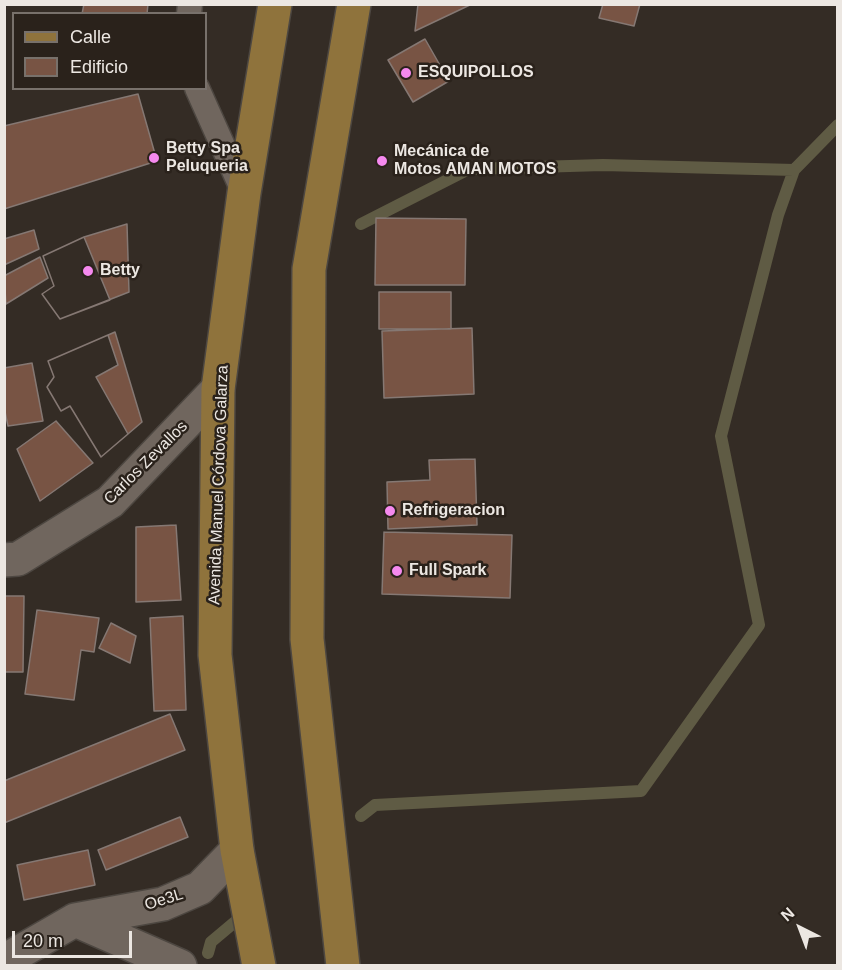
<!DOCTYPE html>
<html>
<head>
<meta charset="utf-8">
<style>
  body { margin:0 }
  #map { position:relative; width:842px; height:970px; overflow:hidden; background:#342c25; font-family:Helvetica,sans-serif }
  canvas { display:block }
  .frame { position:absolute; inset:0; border:6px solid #ece7e2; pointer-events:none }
  .legend { position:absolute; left:12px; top:12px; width:195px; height:78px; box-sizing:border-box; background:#2a221b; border:2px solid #78716b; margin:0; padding:8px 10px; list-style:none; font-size:18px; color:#ece7e2 }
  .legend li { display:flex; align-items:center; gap:12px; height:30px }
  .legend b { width:30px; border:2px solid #78716b }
  .north { position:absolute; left:770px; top:898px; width:60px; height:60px; -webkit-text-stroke:4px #2a221b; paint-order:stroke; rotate:318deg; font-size:16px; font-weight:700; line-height:24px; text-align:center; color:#ece7e2 }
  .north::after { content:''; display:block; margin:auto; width:21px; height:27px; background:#ece7e2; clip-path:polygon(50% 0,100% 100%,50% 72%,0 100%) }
  .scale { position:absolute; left:12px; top:931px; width:120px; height:27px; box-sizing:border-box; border:3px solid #ece7e2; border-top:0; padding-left:8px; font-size:18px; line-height:21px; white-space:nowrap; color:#ece7e2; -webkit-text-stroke:4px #2a221b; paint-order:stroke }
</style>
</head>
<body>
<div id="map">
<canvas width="842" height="970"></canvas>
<div class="frame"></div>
<ul class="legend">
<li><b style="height:8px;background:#8f733c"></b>Calle</li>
<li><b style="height:16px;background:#785444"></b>Edificio</li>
</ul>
<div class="north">N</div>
<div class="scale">20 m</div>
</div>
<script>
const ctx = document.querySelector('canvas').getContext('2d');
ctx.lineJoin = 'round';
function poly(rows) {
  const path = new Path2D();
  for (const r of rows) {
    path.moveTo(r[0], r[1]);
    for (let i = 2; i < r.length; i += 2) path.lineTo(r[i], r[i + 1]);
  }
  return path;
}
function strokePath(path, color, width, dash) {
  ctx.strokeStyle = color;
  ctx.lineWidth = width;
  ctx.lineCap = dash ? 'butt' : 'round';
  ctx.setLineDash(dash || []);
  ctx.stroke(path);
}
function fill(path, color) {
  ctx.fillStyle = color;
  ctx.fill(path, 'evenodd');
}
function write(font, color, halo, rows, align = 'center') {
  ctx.font = font + ' Helvetica,sans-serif';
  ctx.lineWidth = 5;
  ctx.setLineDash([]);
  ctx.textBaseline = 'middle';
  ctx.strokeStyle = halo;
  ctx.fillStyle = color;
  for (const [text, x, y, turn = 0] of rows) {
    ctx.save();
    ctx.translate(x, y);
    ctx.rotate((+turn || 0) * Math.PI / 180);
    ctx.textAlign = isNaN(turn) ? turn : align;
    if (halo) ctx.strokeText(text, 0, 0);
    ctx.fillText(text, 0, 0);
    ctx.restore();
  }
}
const stream = poly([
  [361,224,469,169,603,165,794,170],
  [361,816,375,805,641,791,759,625,721,436,778,215,794,170,838,125],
  [208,953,211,942,236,921]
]);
const building = poly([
  [84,4,148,4,147,14,82,14,84,4],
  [418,4,472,4,415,31,418,4],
  [603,4,640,4,634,26,599,18,603,4],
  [425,39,449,81,413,102,388,60,425,39],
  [138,94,157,161,4,209,4,126,138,94],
  [376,218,466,219,465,285,375,285,376,218],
  [127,224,129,292,60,319,42,294,54,286,43,256,84,237,127,224],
  [34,230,39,249,4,265,4,239,34,230],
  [84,237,110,300,60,319,42,294,54,286,43,256,84,237],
  [40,257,48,278,6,304,4,276,40,257],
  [379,292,451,292,451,329,379,329,379,292],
  [472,328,474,394,384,398,382,331,472,328],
  [115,332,142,422,101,457,70,406,61,411,47,387,54,377,48,361,115,332],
  [108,335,118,365,96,377,128,434,101,457,70,406,61,411,47,387,54,377,48,361,108,335],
  [32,363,43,421,8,426,4,407,4,368,32,363],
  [56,421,93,463,40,501,17,449,56,421],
  [475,459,477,525,388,529,387,482,430,480,429,460,475,459],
  [176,525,181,600,136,602,136,527,176,525],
  [384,532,512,535,510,598,382,594,384,532],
  [4,596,24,596,23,672,4,672,4,596],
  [37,610,99,618,94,652,81,650,74,700,25,694,37,610],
  [183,616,186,710,154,711,150,618,183,616],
  [111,623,136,636,130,663,99,648,111,623],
  [170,714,185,750,4,823,4,781,170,714],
  [180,817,188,837,106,870,98,850,180,817],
  [88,850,95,885,24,900,17,865,88,850]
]);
const service = poly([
  [189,14,190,4],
  [197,88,244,193]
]);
const minor = poly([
  [4,560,18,559,110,502,218,389],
  [75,920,180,966],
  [4,961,75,920,163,904,200,888,237,850]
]);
const primary = poly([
  [259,966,237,850,215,655,218,389,244,193,275,4],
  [343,966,307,639,309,269,354,4]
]);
const markers = [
  [406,73,6,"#f589ee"],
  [154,158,6,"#f589ee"],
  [382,161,6,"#f589ee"],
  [88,271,6,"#f589ee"],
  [390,511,6,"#f589ee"],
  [397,571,6,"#f589ee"]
];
const poiNames = [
  ["ESQUIPOLLOS",418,73],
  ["Betty Spa",166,149],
  ["Peluqueria",166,167],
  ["Mecánica de",394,152],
  ["Motos AMAN MOTOS",394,170],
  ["Betty",100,271],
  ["Refrigeracion",402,511],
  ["Full Spark",409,571]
];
const streetNames = [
  ["Carlos Zevallos",146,463,-45],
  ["Avenida Manuel Córdova Galarza",219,485,-88],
  ["Oe3L",164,900,-17]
];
strokePath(stream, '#5f5b44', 12);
fill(building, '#785444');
strokePath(building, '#857873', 1.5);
strokePath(service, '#4d4741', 27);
strokePath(minor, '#4d4741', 36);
strokePath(primary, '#4d4741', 36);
strokePath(service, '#70665e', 24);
strokePath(minor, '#70665e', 33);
strokePath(primary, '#8f733c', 33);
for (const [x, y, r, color] of markers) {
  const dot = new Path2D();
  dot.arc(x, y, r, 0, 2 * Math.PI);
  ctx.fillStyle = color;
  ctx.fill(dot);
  strokePath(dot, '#2a221b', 2);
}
write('bold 16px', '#ece7e2', '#2a221b', poiNames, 'left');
write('16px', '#ece7e2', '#2a221b', streetNames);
</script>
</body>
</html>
